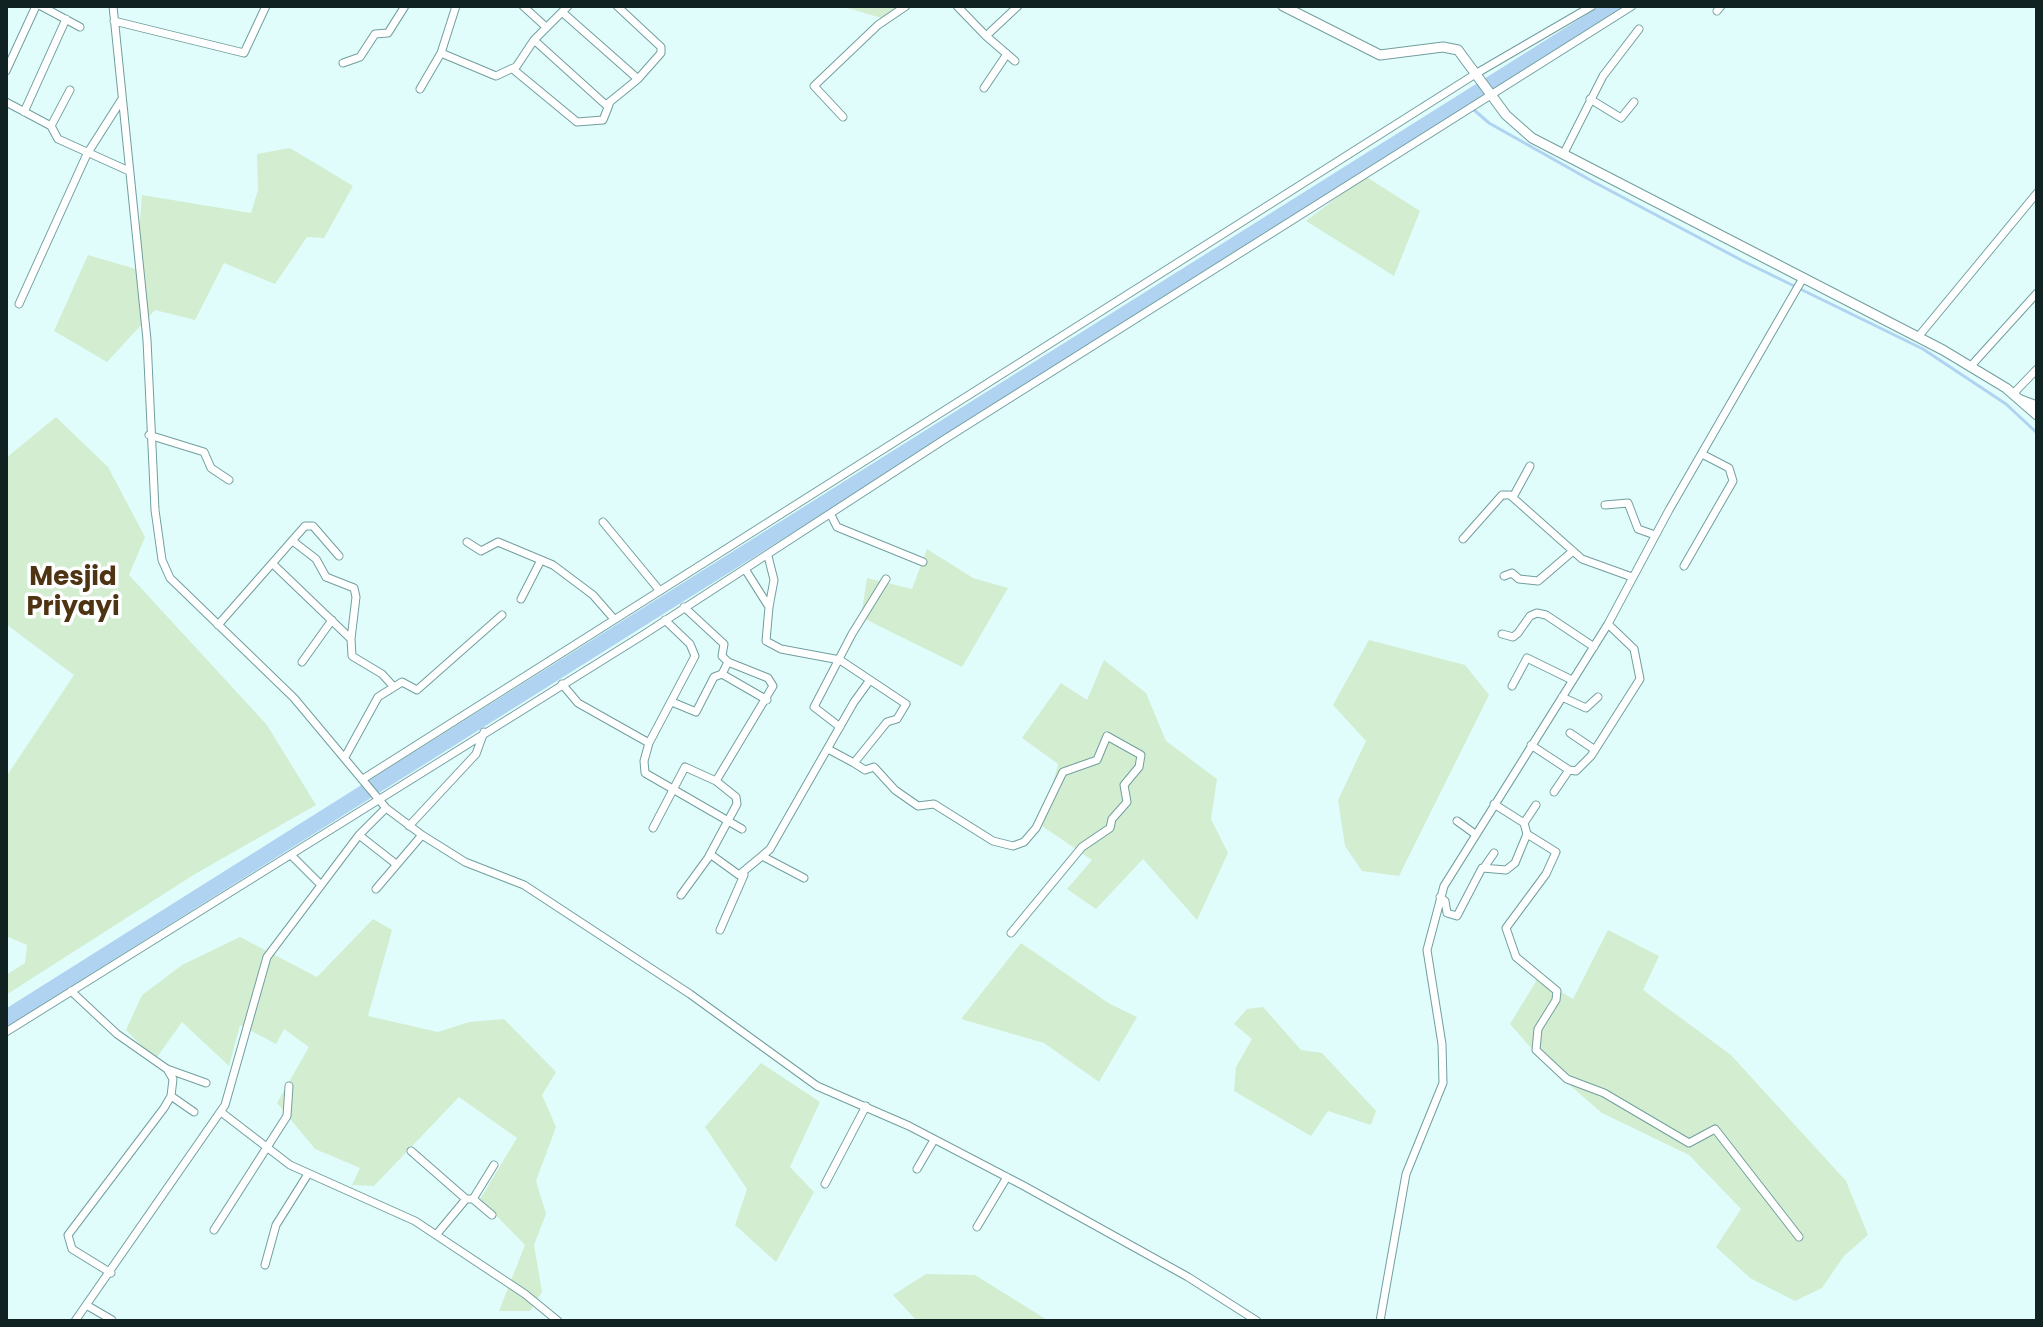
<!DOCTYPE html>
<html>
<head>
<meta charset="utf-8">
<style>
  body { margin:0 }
  #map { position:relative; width:2043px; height:1327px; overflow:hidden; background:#e0fdfc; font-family:Poppins,sans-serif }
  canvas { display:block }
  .frame { position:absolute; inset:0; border:8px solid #102222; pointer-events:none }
</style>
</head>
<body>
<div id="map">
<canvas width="2043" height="1327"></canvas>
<div class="frame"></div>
</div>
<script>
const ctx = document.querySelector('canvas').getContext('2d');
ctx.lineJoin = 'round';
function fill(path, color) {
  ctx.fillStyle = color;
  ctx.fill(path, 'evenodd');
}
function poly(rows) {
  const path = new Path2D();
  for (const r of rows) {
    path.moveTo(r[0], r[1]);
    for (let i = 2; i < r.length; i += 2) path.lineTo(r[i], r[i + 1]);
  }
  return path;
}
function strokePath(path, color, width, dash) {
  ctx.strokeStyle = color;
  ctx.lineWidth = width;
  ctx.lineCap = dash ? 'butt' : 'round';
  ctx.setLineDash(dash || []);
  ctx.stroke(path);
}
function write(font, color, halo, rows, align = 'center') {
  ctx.font = font + ' Poppins,sans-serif';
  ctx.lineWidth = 7;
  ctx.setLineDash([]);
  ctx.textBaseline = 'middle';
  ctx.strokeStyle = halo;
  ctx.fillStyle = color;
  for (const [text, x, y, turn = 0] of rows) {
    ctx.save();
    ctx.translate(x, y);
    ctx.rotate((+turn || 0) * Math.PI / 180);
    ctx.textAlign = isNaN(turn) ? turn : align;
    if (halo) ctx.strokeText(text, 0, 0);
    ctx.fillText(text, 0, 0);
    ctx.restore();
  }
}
const green = poly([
  [841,6,901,6,888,20],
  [290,148,353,186,324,238,307,237,275,284,224,263,195,320,155,310,107,362,54,331,88,255,136,269,142,195,251,213,258,190,257,154],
  [1365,176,1420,211,1394,276,1306,221],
  [56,417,108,467,145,537,129,575,267,725,316,805,195,874,6,995,6,975,25,963,27,945,6,936,6,777,74,675,6,624,6,458],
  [927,549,973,578,1008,588,962,667,861,617,867,578,912,589],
  [1369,640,1465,665,1489,695,1399,876,1362,871,1345,846,1338,800,1366,741,1333,705],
  [1104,660,1146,693,1166,741,1217,779,1211,819,1228,853,1197,920,1143,859,1096,909,1067,889,1092,860,1042,826,1058,764,1022,738,1061,683,1087,700],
  [373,919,392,930,368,1016,438,1032,469,1022,504,1019,556,1072,542,1095,556,1127,536,1181,546,1214,534,1245,542,1292,530,1311,499,1311,525,1245,480,1199,517,1138,459,1097,374,1186,352,1185,360,1168,315,1149,277,1103,309,1047,284,1029,276,1044,240,1025,229,1066,182,1022,155,1060,126,1030,142,995,182,965,240,937,317,977],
  [1608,930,1659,956,1643,990,1731,1055,1846,1181,1868,1235,1844,1256,1822,1288,1795,1301,1750,1278,1716,1247,1741,1209,1689,1155,1602,1113,1544,1063,1510,1024,1538,978,1573,999],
  [1021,943,1110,1004,1137,1017,1099,1082,1044,1043,961,1019],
  [1263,1007,1301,1050,1322,1053,1376,1111,1371,1125,1328,1111,1311,1136,1234,1091,1236,1067,1252,1039,1234,1024,1247,1009],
  [761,1063,820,1102,790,1167,814,1192,776,1262,735,1225,747,1189,705,1127],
  [926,1274,975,1275,1049,1321,917,1321,893,1295]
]);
const stream = poly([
  [1465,102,1489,123,1592,181,1743,261,1923,349,2006,404,2037,433]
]);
const river = poly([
  [6,1018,1615,6]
]);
const minor = poly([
  [41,6,80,27],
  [113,6,147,340,155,510,162,560,170,578,294,698,386,808,422,835,465,862,524,885,690,994,817,1086,909,1126,1024,1186,1188,1277,1257,1321],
  [456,6,441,53,496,76,513,68],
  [523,6,546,27],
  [568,6,534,40,514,70,577,122,603,120,609,105],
  [617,6,661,47,661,53,638,79],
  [957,6,986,36],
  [1717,11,1721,6],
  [114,21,244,53,266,6],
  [534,40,606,105,638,79,562,12],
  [1015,61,986,36,1018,6],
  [343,63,360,57,375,34,388,33,405,6],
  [6,71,36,6],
  [984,88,1007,54],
  [420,89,441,53],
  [1590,99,1621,118,1634,102],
  [6,102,51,126,70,90],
  [24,112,66,19],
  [843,117,814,86,878,25,906,6],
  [51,126,58,139,129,171],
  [1564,153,1603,76,1639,29],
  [19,304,87,154,122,99],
  [1918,337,2037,193],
  [1970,367,2037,293],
  [2013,394,2037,369],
  [2021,399,2037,405],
  [149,435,204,452,211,468,229,480],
  [1513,497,1530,466],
  [1605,505,1628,503,1638,529,1655,535],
  [831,515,837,527,923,562],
  [603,522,660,591],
  [1463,539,1502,495,1510,495,1582,559,1632,577],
  [294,542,316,559,326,577,354,588,356,597,351,639],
  [467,542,481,551,498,542,553,565,593,595,614,619],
  [768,556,774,580,769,607],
  [274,565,351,639,352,656,382,674,393,686],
  [1684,566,1733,481,1729,468,1702,454],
  [745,569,769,607,766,641,781,649,840,660,906,704,897,719,887,722,854,763,865,770,874,767,895,790,918,806,934,804,993,841,1013,846,1024,842,1036,828,1063,772,1097,760,1107,736,1141,755,1139,767,1124,785,1127,802,1112,819,1110,828,1082,847,1011,933],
  [1504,576,1512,573,1519,579,1538,581,1573,551],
  [521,599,541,560],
  [684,607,724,644,722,656,728,662,722,674,767,700],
  [665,620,690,644,695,656,649,743,644,761,645,773,742,829],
  [218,625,305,526,313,526,339,556],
  [1502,634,1513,637,1518,633,1530,616,1537,613,1546,615,1594,647],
  [302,662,332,620],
  [562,684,578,703,649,743],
  [1512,686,1527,658,1572,680],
  [1562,697,1586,708,1598,697],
  [672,702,696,712,714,677,722,674],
  [840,727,814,707,852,634,886,579],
  [1570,733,1595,750],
  [1531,745,1569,770,1554,792],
  [828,749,854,763],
  [345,757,378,697,402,682,417,690,502,615],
  [1569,770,1576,771,1591,756,1640,679,1634,649,1608,624],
  [363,779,1477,73,1592,6],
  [1457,821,1475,834],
  [1524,823,1536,805],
  [409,826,476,754,484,732],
  [653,828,685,767,716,781,773,686,768,678,728,662],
  [1527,834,1556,852,1546,874,1506,928,1516,957,1557,991,1556,1000,1538,1029,1536,1050,1567,1079,1604,1093,1689,1143,1715,1129,1799,1237],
  [359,835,396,864],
  [710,854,739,875,762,856,804,878],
  [291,855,320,884],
  [762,856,770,849,854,702,870,680],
  [1485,866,1494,853],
  [376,889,422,835],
  [681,895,708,858,737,804,736,797,716,781],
  [1440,897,1445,901,1447,913,1457,916,1482,868,1506,870,1515,863,1527,834,1524,823,1494,804],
  [720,930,744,875],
  [71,991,117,1034,167,1069,173,1079,171,1096,164,1108,68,1235,72,1249,111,1273],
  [6,1032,643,635,945,439,1632,6],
  [167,1069,206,1083],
  [171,1096,194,1112],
  [221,1112,290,1165,415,1221,525,1294,558,1321],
  [411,1151,466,1199],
  [917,1169,934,1140],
  [825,1184,866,1106],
  [473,1199,494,1165],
  [977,1227,1007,1177],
  [214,1230,287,1116,289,1086],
  [436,1235,466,1199,473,1199,492,1215],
  [265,1265,276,1225,308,1174],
  [88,1306,112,1320],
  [75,1321,225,1105,267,957,359,835,386,808],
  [1380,1321,1406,1174,1443,1083,1442,1044,1427,950,1444,886,1608,624,1669,510,1803,278]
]);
const secondary = poly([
  [1283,6,1380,55,1443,47,1458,50,1506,115,1532,138,1943,350,2006,388,2037,415]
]);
const quarterNames = [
  ["Mesjid",73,578],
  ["Priyayi",73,608]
];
fill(green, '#d3edd1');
strokePath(stream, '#b0d3f2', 3);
strokePath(river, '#b0d3f2', 16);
strokePath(minor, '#719f9e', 9);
strokePath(secondary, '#719f9e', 11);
strokePath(minor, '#fff', 7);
strokePath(secondary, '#fff', 9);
write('bold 26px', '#4f3414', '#fff', quarterNames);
</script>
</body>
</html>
